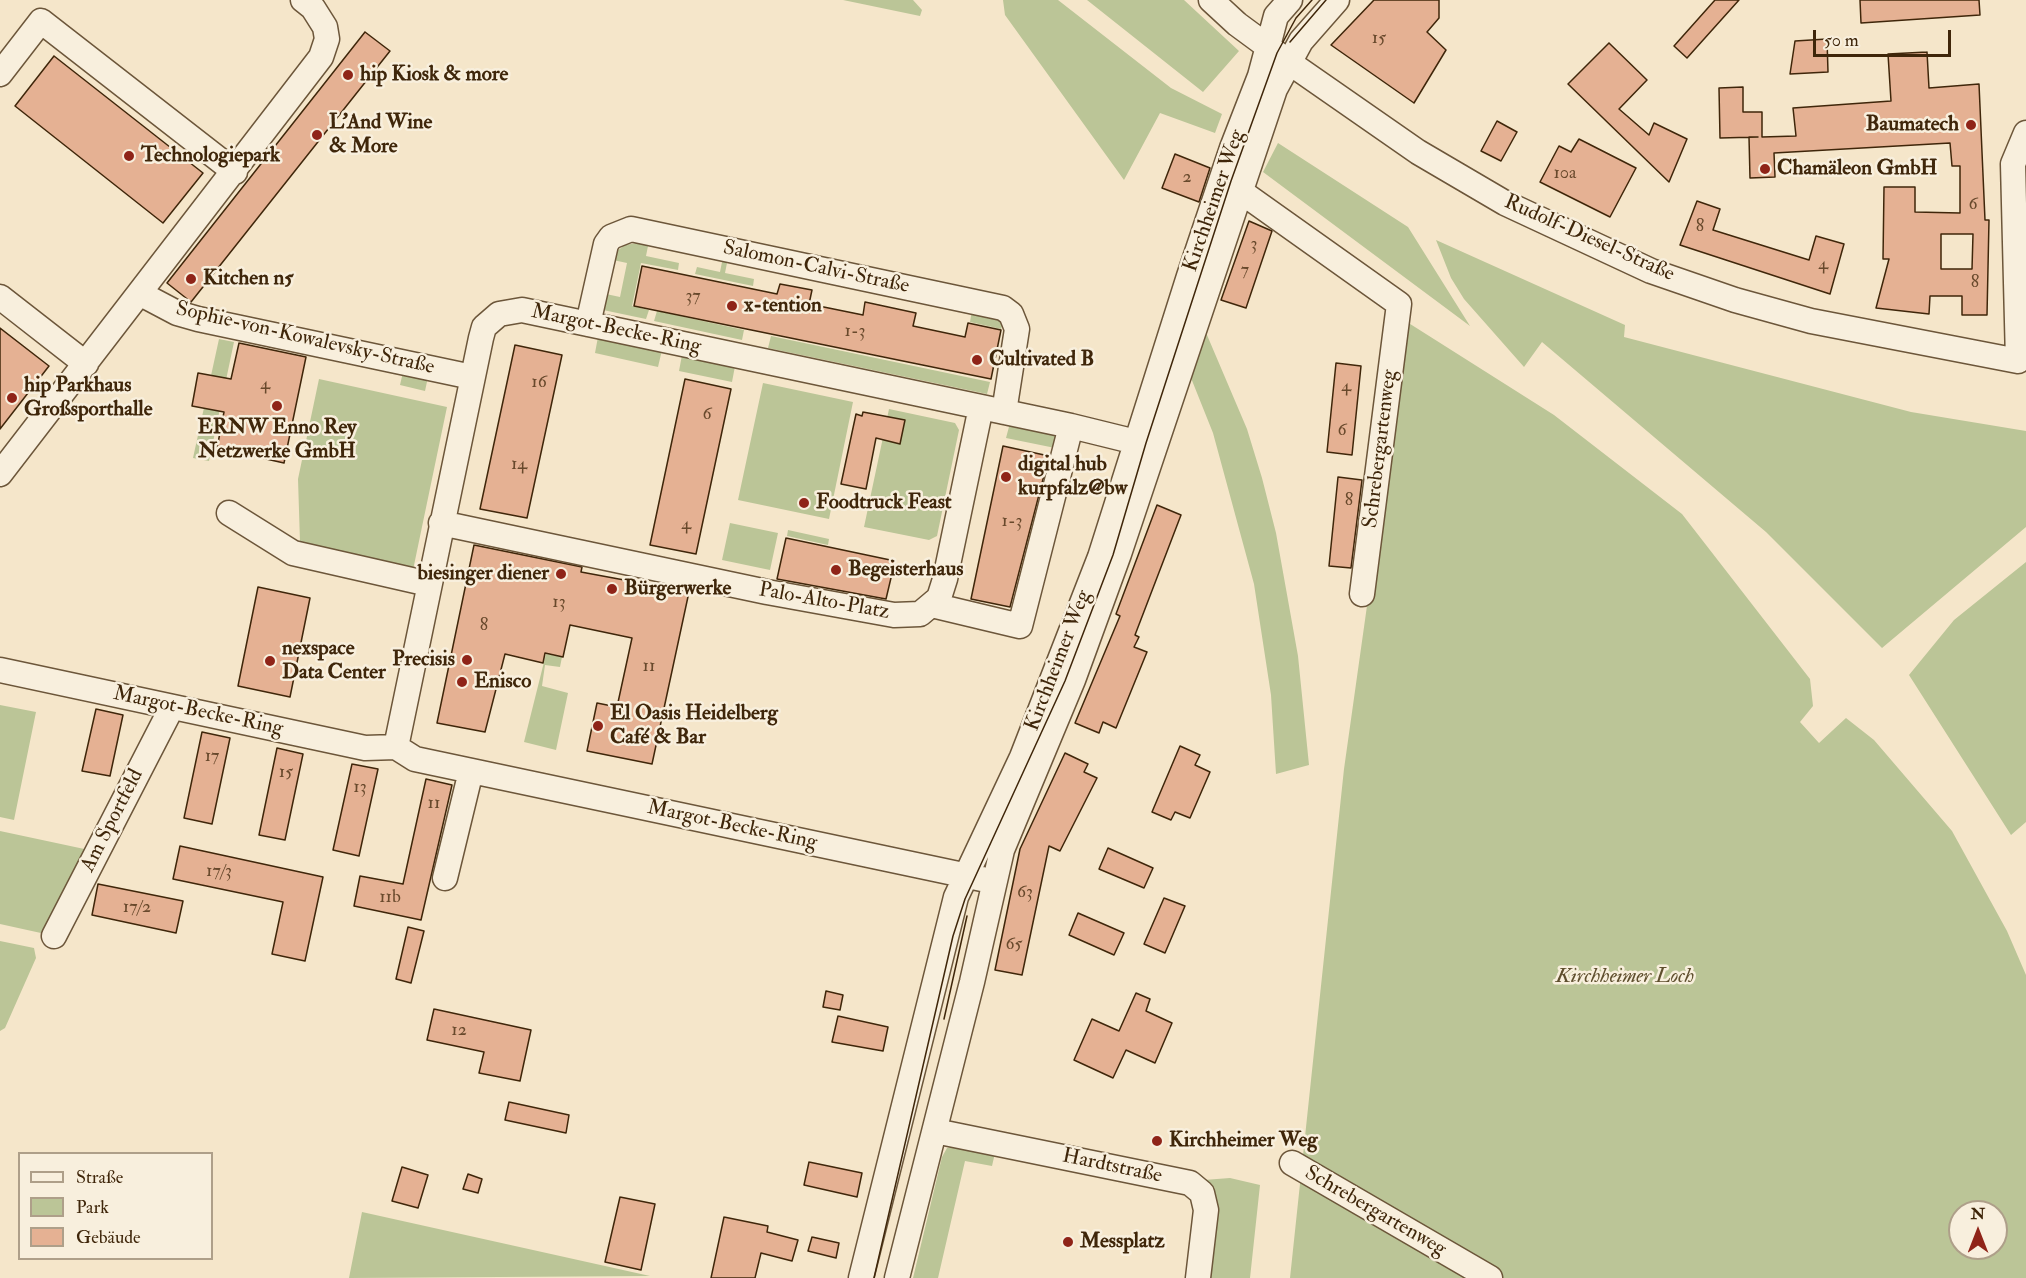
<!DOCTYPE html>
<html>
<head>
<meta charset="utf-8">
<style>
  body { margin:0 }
  #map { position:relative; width:2026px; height:1278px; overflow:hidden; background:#f5e6ca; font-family:"IM FELL Double Pica",serif }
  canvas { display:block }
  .legend { position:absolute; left:18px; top:1152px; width:195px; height:108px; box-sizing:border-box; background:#f8efdd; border:2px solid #ae9f89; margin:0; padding:8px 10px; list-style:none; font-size:18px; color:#3f260a }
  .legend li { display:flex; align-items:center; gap:12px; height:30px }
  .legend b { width:30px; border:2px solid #ae9f89 }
  .north { position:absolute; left:1948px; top:1200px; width:60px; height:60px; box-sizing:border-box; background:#f8efdd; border:2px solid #ae9f89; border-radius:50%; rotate:0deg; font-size:16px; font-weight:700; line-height:24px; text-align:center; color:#3f260a }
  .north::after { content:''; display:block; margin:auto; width:21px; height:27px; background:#8f2418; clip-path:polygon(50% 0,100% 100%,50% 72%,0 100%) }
  .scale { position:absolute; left:1813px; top:30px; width:138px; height:27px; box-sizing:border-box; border:3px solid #3f260a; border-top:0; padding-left:8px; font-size:18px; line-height:21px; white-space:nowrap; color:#3f260a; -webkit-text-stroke:4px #f8efdd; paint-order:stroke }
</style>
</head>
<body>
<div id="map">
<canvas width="2026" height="1278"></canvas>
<ul class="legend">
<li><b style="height:8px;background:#f8efdd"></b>Straße</li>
<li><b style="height:16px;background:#bbc597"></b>Park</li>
<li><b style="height:16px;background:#e5b193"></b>Gebäude</li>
</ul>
<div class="north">N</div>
<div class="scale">50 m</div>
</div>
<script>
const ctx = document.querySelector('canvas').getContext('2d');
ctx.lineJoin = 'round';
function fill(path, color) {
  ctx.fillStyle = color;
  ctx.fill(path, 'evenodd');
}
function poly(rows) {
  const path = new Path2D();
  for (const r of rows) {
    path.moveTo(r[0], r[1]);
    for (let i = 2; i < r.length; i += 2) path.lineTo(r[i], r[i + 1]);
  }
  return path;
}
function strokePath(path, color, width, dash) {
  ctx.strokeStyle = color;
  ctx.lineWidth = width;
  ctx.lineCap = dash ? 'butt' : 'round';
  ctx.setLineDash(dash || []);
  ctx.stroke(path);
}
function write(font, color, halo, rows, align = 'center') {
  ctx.font = font + ' "IM FELL Double Pica",serif';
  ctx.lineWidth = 5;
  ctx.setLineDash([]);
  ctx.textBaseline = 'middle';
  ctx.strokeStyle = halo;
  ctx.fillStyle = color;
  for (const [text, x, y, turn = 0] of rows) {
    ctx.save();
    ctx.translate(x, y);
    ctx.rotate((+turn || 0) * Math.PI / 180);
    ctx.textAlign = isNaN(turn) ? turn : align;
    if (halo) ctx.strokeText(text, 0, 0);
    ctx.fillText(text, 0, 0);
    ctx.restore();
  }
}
const green = poly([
  [843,0,913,0,922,10,920,16],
  [1003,0,1058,0,1171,88,1222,114,1215,133,1160,113,1124,180,1005,15],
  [1087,0,1184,0,1239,51,1203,92],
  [1278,143,1408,227,1470,326,1263,172],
  [1436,240,1625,325,1624,337,1911,412,2026,431,2026,527,1882,648,1766,532,1542,342,1524,367,1464,299,1451,278],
  [649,241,646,256,679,263,678,270,641,263,632,306,649,310,646,319,603,310,606,294,620,297,627,263,613,260,617,251,625,245],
  [723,257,728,258,725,273,754,279,753,286,695,274,697,267,720,272],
  [972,310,994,315,1003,322,1001,329,970,322],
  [657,311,744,330,742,340,654,321],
  [1407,322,1554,415,1682,514,1810,679,1813,706,1800,722,1819,743,1846,718,1874,740,1952,831,2007,931,2026,975,2026,1278,1290,1278,1344,769],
  [1960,1212,1996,1212,1996,1248,1960,1248],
  [1204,328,1247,429,1262,478,1276,533,1298,656,1309,765,1276,774,1271,695,1254,584,1213,433,1183,358],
  [771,336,990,382,987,394,768,348],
  [598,337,662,350,658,367,595,353],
  [219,339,234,342,209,461,193,458],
  [682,355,735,366,732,382,679,371],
  [403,372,428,377,425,391,400,385],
  [319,379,447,407,413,570,300,542,298,479],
  [763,383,853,402,829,519,738,500],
  [889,409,955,423,959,430,937,536,929,540,864,527],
  [1010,423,1063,434,1060,449,1006,438],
  [730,523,778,533,770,570,722,560],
  [788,530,829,539,828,545,787,536],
  [2026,562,2026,822,2011,835,1909,675,1954,620],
  [546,654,562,657,560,667,545,665,542,686,568,693,556,750,524,742],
  [0,705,36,712,14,820,0,817],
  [0,831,89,850,50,935,0,924],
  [0,941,34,948,36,958,5,1028,0,1031],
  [960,1145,995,1153,992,1166,965,1161,938,1278,913,1278,942,1157,947,1148],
  [1230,1178,1260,1185,1250,1278,1207,1278,1204,1180],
  [362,1212,650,1276,349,1278]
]);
const building = poly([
  [1374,0,1439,0,1439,18,1427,32,1446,50,1414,103,1331,45,1374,0],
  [1715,0,1739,0,1687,58,1674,46,1715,0],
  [1860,0,1979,0,1980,15,1861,23,1860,0],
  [365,32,390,51,191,302,167,283,365,32],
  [1827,39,1828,72,1790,74,1795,41,1827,39],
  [1609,43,1647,80,1619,109,1649,135,1654,123,1687,139,1669,182,1568,84,1609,43],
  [1927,52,1929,88,1979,84,1985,220,1989,220,1987,315,1962,315,1962,296,1930,296,1929,314,1876,308,1889,259,1883,259,1884,187,1915,187,1915,212,1960,213,1960,166,1952,166,1950,143,1774,153,1775,177,1750,178,1749,137,1758,137,1720,138,1719,88,1743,87,1743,112,1762,112,1762,137,1796,136,1793,108,1891,101,1888,54,1927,52],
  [1941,234,1973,234,1972,269,1941,269,1941,234],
  [54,56,203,173,163,223,15,106,54,56],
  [1497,121,1517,132,1501,161,1481,151,1497,121],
  [1579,139,1636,168,1610,217,1540,182,1559,146,1571,152,1579,139],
  [1175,154,1210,168,1199,202,1162,188,1175,154],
  [1697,201,1720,209,1713,230,1809,260,1816,236,1844,244,1830,294,1680,245,1697,201],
  [1249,221,1272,231,1246,308,1221,300,1249,221],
  [642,266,777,294,780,284,812,290,809,304,863,315,865,302,916,313,913,326,965,337,968,323,1001,330,991,379,634,306,642,266],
  [0,328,49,366,0,429,0,328],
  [239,343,306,357,284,463,217,448,224,412,192,406,198,373,231,379,239,343],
  [515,345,562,355,527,518,480,509,515,345],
  [1336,363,1361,366,1352,455,1327,452,1336,363],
  [685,379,731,389,696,554,650,545,685,379],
  [863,412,905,420,900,444,876,438,866,489,841,484,856,414,862,416,863,412],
  [1003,446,1049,456,1010,607,971,599,1003,446],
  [1338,477,1362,480,1351,568,1329,566,1338,477],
  [1157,505,1181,515,1135,635,1139,637,1134,647,1147,652,1116,728,1103,722,1099,733,1075,723,1120,616,1116,614,1157,505],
  [786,538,895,561,886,599,777,579,786,538],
  [474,545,582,567,581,572,689,592,652,764,587,751,597,703,617,707,632,638,570,625,563,657,545,653,543,663,505,654,485,732,437,723,474,545],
  [258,587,310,598,290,697,238,686,258,587],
  [96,709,123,715,110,776,82,771,96,709],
  [202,732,230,738,212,824,184,818,202,732],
  [1180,746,1200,755,1195,765,1210,772,1190,818,1175,812,1171,820,1152,812,1180,746],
  [277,748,303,754,285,840,259,835,277,748],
  [1065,753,1088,764,1084,772,1097,778,1060,851,1049,846,1022,975,995,970,1020,849,1065,753],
  [352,764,378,769,359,856,333,850,352,764],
  [426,779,452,785,421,920,354,906,360,876,403,884,426,779],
  [180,846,323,877,305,961,272,954,283,902,173,879,180,846],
  [1108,848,1153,868,1144,888,1099,869,1108,848],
  [98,884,183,901,176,933,92,915,98,884],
  [1164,898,1185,906,1165,953,1144,944,1164,898],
  [1078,913,1124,933,1114,955,1069,935,1078,913],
  [408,927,424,931,411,983,396,979,408,927],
  [826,991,843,995,840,1010,823,1007,826,991],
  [1136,993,1150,999,1146,1011,1172,1023,1155,1063,1126,1050,1113,1078,1074,1060,1092,1019,1119,1031,1136,993],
  [434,1009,531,1030,520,1081,479,1073,484,1052,427,1040,434,1009],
  [838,1016,888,1027,883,1051,832,1042,838,1016],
  [509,1102,569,1115,566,1133,505,1120,509,1102],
  [809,1162,862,1173,857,1197,804,1185,809,1162],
  [402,1167,428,1175,418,1208,392,1201,402,1167],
  [468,1174,482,1179,478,1193,463,1189,468,1174],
  [620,1197,655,1204,641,1270,605,1262,620,1197],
  [724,1217,768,1226,767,1232,798,1240,792,1261,761,1253,755,1278,711,1278,724,1217],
  [812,1237,839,1243,836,1258,808,1251,812,1237]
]);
const minor = poly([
  [1211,0,1237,24,1290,63,1418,152,1505,203,1651,271,1735,300,1811,321,2018,361,2013,164,2026,133],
  [0,74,41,21,235,172],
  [1240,191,1399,304,1362,594],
  [141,294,177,313,198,319,472,377],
  [0,297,86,364],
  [588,324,606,244,611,237,631,229,1003,308,1011,314,1017,329,1004,412],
  [0,474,321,57,327,39,325,27,313,8,303,0],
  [229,513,293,553,429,584],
  [441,523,767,592,894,615,920,614,939,598,945,579,981,407],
  [932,605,1020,626,1071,426],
  [0,670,365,748,396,747,415,759,982,879],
  [396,747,481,338,484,327,499,314,522,310,1071,426,1136,442],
  [445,878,471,771],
  [54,936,172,707],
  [935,1131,1190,1183,1202,1193,1206,1210,1198,1278],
  [1292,1163,1490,1278],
  [861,1278,956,897,1022,757,1100,557,1189,276,1232,148,1260,76,1276,16,1290,0],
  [897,1278,972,982,1002,850,1073,680,1119,554,1275,89,1301,41,1337,0]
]);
const tram = poly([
  [1290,42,1326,0],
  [944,1019,967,916],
  [874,1278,953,936,965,899,1065,681,1113,555,1146,443,1231,181,1277,53,1296,18,1312,0]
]);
const markers = [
  [348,75,6,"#8f2418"],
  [1971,125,6,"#8f2418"],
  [317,135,6,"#8f2418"],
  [129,156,6,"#8f2418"],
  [1765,169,6,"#8f2418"],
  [191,279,6,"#8f2418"],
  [732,306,6,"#8f2418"],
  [977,360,6,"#8f2418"],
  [12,398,6,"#8f2418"],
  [277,406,6,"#8f2418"],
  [1006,477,6,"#8f2418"],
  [804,503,6,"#8f2418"],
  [836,570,6,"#8f2418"],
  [561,574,6,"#8f2418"],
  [612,589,6,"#8f2418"],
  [467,660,6,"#8f2418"],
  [270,661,6,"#8f2418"],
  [462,682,6,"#8f2418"],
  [598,726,6,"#8f2418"],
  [1157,1141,6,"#8f2418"],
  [1068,1242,6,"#8f2418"]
];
const numberNames = [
  ["15",1379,39],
  ["10a",1565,174],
  ["2",1187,178],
  ["6",1973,205],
  ["8",1700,227],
  ["3",1254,245],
  ["4",1823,265],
  ["7",1245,271],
  ["8",1975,283],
  ["37",693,297],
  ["1-3",855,332],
  ["16",539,383],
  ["4",265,385],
  ["4",1346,387],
  ["6",707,415],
  ["6",1342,431],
  ["14",519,465],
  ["8",1349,501],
  ["1-3",1012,522],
  ["4",686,525],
  ["13",559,603],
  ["8",484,626],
  ["11",649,667],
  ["17",212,757],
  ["15",286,773],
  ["13",360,788],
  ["11",434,804],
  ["17/3",219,872],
  ["63",1025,893],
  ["11b",390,898],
  ["17/2",137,908],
  ["65",1014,945],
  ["12",459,1031]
];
const poiNames = [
  ["hip Kiosk & more",360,75],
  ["L'And Wine",329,123],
  ["& More",329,147],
  ["Baumatech",1959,125,"right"],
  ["Technologiepark",141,156],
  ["Chamäleon GmbH",1777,169],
  ["Kitchen n5",203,279],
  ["x-tention",744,306],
  ["Cultivated B",989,360],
  ["hip Parkhaus",24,386],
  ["Großsporthalle",24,410],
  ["ERNW Enno Rey",277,428,"center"],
  ["Netzwerke GmbH",277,452,"center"],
  ["digital hub",1018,465],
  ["kurpfalz@bw",1018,489],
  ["Foodtruck Feast",816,503],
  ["Begeisterhaus",848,570],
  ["biesinger diener",549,574,"right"],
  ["Bürgerwerke",624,589],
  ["nexspace",282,649],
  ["Data Center",282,673],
  ["Precisis",455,660,"right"],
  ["Enisco",474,682],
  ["El Oasis Heidelberg",610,714],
  ["Café & Bar",610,738],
  ["Kirchheimer Weg",1169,1141],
  ["Messplatz",1080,1242]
];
const streetNames = [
  ["Kirchheimer Weg",1215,201,-71],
  ["Rudolf-Diesel-Straße",1589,239,24],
  ["Salomon-Calvi-Straße",816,268,12],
  ["Margot-Becke-Ring",616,330,12],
  ["Sophie-von-Kowalevsky-Straße",305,339,13],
  ["Schrebergartenweg",1381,449,-83],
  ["Palo-Alto-Platz",824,602,10],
  ["Kirchheimer Weg",1059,661,-69],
  ["Margot-Becke-Ring",198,712,12],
  ["Am Sportfeld",113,821,-63],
  ["Margot-Becke-Ring",732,826,12],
  ["Hardtstraße",1112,1167,12],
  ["Schrebergartenweg",1375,1212,30]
];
const parkNames = [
  ["Kirchheimer Loch",1625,977]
];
fill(green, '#bbc597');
fill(building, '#e5b193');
strokePath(building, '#3f260a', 1.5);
strokePath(minor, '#6c563a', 27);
strokePath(minor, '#f8efdd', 24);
strokePath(tram, '#3f260a', 1.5);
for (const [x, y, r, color] of markers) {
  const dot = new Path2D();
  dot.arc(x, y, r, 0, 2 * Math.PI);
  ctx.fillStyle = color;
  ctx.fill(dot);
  strokePath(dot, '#f8efdd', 2);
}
write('18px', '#68492c', null, numberNames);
write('bold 21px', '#3f260a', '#f8efdd', poiNames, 'left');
write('21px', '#3f260a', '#f8efdd', streetNames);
write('italic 21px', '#5e4e2d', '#f8efdd', parkNames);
</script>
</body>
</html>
